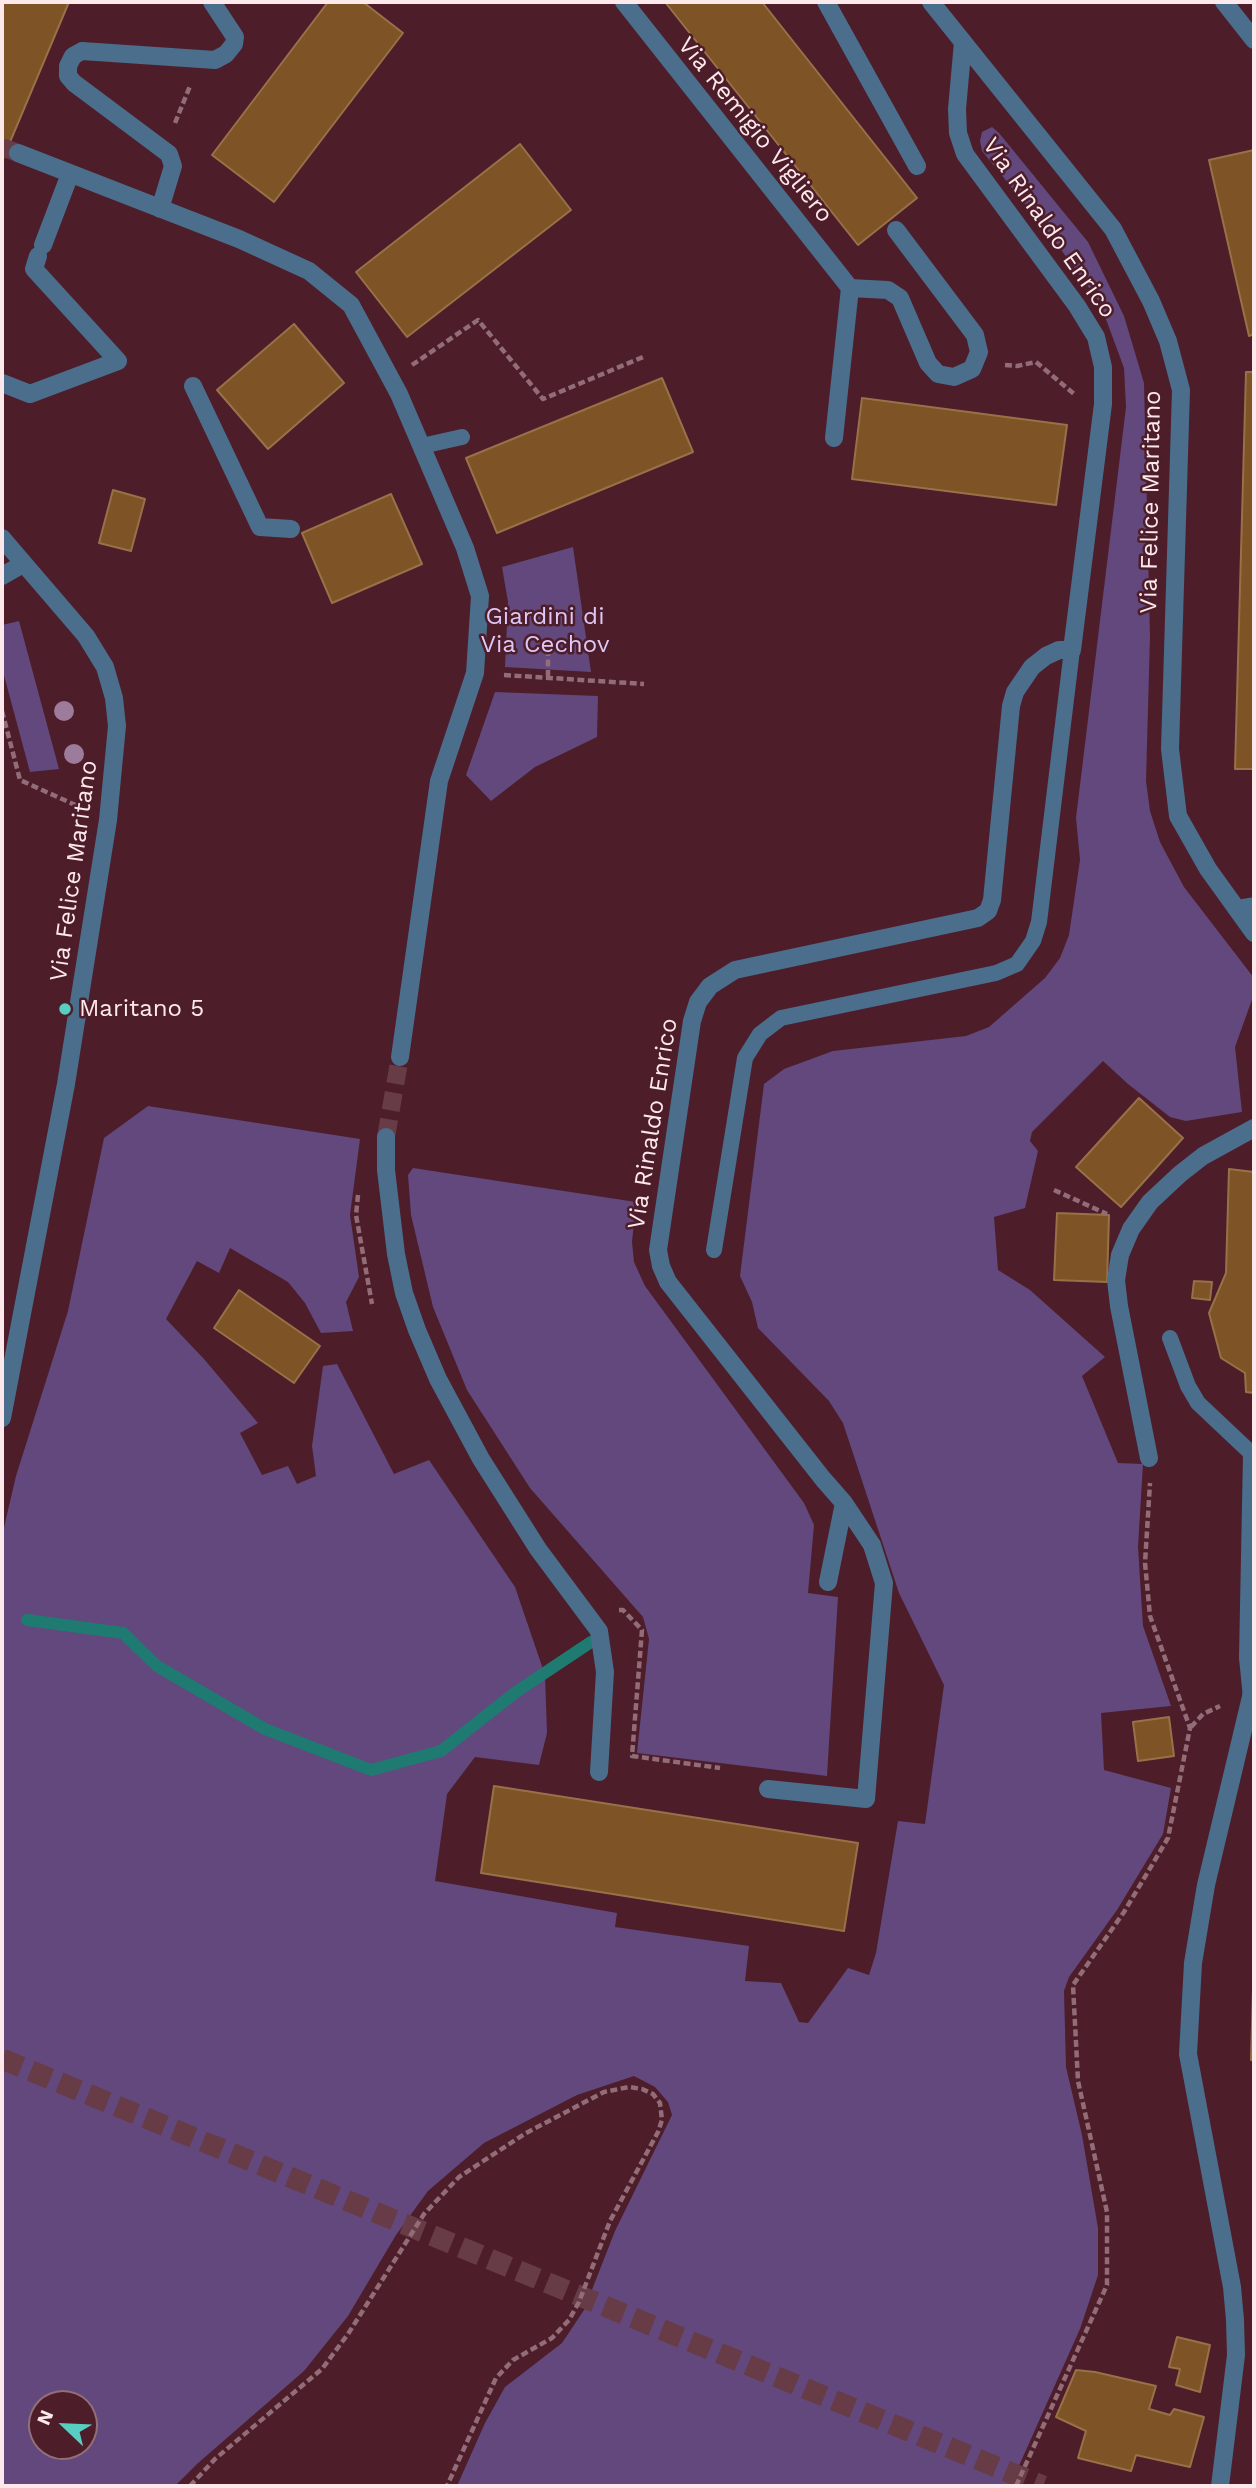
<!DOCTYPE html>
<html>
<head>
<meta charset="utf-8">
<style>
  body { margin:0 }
  #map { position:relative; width:1256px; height:2488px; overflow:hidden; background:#4d1d2a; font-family:"Work Sans",sans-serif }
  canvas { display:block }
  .frame { position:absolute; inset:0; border:4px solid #fde9ec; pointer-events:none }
  .north { position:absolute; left:28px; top:2390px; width:70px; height:70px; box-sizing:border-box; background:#4d1d2a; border:2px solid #936f78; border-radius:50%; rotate:293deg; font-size:19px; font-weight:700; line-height:28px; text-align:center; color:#fde9ec }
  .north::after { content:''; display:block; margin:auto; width:24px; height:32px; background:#57cec1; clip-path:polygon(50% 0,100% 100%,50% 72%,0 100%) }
</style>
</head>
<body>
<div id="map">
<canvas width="1256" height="2488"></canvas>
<div class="frame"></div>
<div class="north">N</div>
</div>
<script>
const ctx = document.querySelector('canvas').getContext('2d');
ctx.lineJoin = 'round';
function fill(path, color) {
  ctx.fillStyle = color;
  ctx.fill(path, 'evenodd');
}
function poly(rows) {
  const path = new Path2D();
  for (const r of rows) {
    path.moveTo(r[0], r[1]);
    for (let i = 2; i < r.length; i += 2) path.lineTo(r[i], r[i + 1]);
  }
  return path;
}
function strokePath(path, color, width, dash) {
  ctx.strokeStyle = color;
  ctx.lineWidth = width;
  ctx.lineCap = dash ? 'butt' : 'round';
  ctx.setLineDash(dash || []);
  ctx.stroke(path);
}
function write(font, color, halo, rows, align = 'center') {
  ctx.font = font + ' "Work Sans",sans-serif';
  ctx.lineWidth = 5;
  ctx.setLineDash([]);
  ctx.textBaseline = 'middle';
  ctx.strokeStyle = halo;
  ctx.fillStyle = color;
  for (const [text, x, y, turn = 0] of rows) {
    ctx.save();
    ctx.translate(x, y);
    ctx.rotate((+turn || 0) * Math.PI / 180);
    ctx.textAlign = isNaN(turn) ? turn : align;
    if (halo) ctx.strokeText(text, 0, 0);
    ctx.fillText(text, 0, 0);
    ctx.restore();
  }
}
const green = poly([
  [992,127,999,133,1088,242,1124,316,1144,383,1150,636,1146,781,1150,811,1160,842,1184,887,1254,978,1254,994,1235,1047,1242,1112,1186,1121,1170,1117,1128,1084,1103,1061,1032,1132,1030,1141,1038,1151,1025,1208,994,1217,998,1270,1030,1290,1105,1357,1082,1376,1118,1463,1143,1464,1138,1547,1143,1626,1171,1706,1101,1713,1104,1770,1171,1788,1163,1834,1117,1910,1069,1977,1064,1991,1066,2067,1082,2135,1098,2228,1098,2275,1080,2329,1010,2486,457,2486,485,2423,505,2387,562,2343,584,2310,615,2231,672,2115,668,2102,655,2087,634,2076,577,2095,484,2143,428,2191,396,2235,348,2316,304,2371,197,2464,175,2486,2,2486,2,1536,16,1476,68,1311,104,1138,148,1106,360,1139,350,1215,359,1277,346,1302,353,1331,321,1333,305,1303,288,1282,230,1248,219,1273,197,1261,166,1319,204,1359,258,1423,240,1433,262,1475,288,1466,297,1484,316,1476,312,1446,323,1366,337,1364,394,1474,429,1460,515,1587,545,1675,547,1733,539,1765,475,1757,447,1794,435,1881,617,1913,615,1927,749,1946,745,1981,781,1983,799,2022,808,2023,848,1968,869,1975,876,1953,898,1821,925,1824,944,1685,899,1593,843,1423,829,1401,758,1328,752,1302,740,1276,764,1084,784,1069,833,1051,966,1036,989,1027,1045,978,1060,958,1069,935,1080,860,1076,818,1126,407,1124,368,1100,303,1048,232,982,151,980,141,982,132],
  [42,2404,84,2404,84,2446,42,2446],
  [573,547,591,672,505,667,508,602,502,567],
  [19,621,59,769,30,772,2,668,2,625],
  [495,692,598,696,597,737,535,767,491,801,466,775],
  [413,1168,636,1202,632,1242,634,1262,645,1286,804,1503,814,1525,808,1593,838,1597,827,1776,637,1753,649,1639,643,1617,530,1488,467,1390,433,1307,411,1215,408,1175]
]);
const stream = poly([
  [27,1620,123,1633,157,1666,265,1729,371,1770,441,1751,516,1692,591,1642]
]);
const building = poly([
  [2,2,69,2,2,161,2,2],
  [328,2,363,2,403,33,274,202,212,155,328,2],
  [665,2,762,2,917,198,858,245,665,2],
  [520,144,571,210,407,337,356,272,520,144],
  [1254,150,1254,334,1249,336,1209,160,1254,150],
  [294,324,344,383,268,449,217,390,294,324],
  [1246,372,1254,372,1254,769,1235,769,1246,372],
  [662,378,693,452,497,533,466,458,662,378],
  [862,398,1067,425,1056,505,852,479,862,398],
  [113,490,145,499,131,551,99,543,113,490],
  [391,494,422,564,332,603,302,533,391,494],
  [1139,1098,1183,1138,1121,1207,1076,1167,1139,1098],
  [1229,1169,1254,1172,1254,1393,1246,1392,1245,1373,1221,1358,1209,1313,1226,1273,1229,1169],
  [1057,1213,1109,1215,1107,1282,1054,1280,1057,1213],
  [1194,1281,1212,1282,1210,1300,1192,1298,1194,1281],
  [239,1290,320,1346,294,1383,214,1328,239,1290],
  [1169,1717,1174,1756,1138,1761,1133,1722,1169,1717],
  [494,1786,858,1843,844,1931,481,1873,494,1786],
  [1254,1953,1254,2060,1251,2060,1254,1953],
  [1177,2337,1210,2345,1200,2392,1176,2385,1180,2369,1169,2367,1177,2337],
  [1076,2370,1095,2372,1156,2386,1149,2409,1170,2415,1174,2409,1204,2417,1190,2467,1136,2455,1131,2471,1078,2458,1086,2431,1056,2417,1076,2370]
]);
const minorTunnel = poly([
  [2,147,18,153],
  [386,1137,400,1057]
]);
const motorwayTunnel = poly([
  [2,2059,1043,2486]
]);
const path = poly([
  [175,123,190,86],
  [412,365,478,320,543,399,643,357],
  [1005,365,1017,366,1036,362,1074,394],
  [504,675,644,684],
  [548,677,548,654],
  [2,711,20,780,82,808],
  [1054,1190,1107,1214],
  [358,1195,356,1215,372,1304],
  [619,1610,623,1610,642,1630,632,1756,720,1768],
  [1191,1727,1203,1714,1220,1706],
  [190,2486,215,2459,322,2369,348,2334,424,2214,459,2177,526,2133,604,2092,629,2087,642,2089,653,2094,660,2103,662,2120,658,2132,610,2221,579,2302,569,2320,552,2338,513,2360,496,2378,447,2486],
  [1016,2486,1107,2285,1107,2212,1078,2081,1073,1985,1124,1912,1168,1838,1190,1728,1150,1616,1145,1563,1150,1483]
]);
const service = poly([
  [422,446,462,437],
  [714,1250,745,1058,760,1034,781,1018,996,973,1017,964,1033,941,1039,922,1072,650],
  [1170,1338,1188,1386,1198,1403,1251,1453],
  [1251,1453,1247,1658,1251,1698]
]);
const pedestrian = poly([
  [43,245,70,174],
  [2,383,30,394,118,361,34,269,38,256],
  [193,386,260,527,291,529]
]);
const minor = poly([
  [624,2,850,288,834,438],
  [826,2,917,166],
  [1224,2,1254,40],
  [18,153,239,239,309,271,351,305,399,394,465,548,480,596,475,673,439,781,400,1057],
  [160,209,173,166,169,154,74,83,68,76,68,66,73,56,82,51,215,60,226,54,234,44,235,37,212,2],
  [850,288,888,290,900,298,928,363,938,374,954,377,972,369,979,352,975,335,896,230],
  [2,576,23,564],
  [1237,909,1254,906],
  [386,1137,386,1170,396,1254,404,1293,417,1330,438,1379,481,1459,538,1549,599,1631,605,1672,599,1772],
  [1149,1458,1119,1306,1116,1280,1120,1255,1131,1229,1150,1202,1180,1174,1203,1156,1254,1128],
  [828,1582,844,1503],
  [768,1789,866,1799,884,1583,872,1545,844,1503,823,1479,668,1282,661,1266,658,1250,692,1021,698,1002,710,986,735,970,978,918,988,911,992,900,1011,706,1015,692,1032,667,1046,656,1059,650,1072,650,1103,404,1103,367,1096,337,1077,306,965,154,958,133,957,109,963,42],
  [1220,2486,1236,2355,1235,2320,1232,2287,1188,2054,1193,1963,1206,1885,1254,1684]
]);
const tertiary = poly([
  [931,2,1113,229,1151,301,1168,341,1181,390,1170,749,1178,816,1208,869,1254,933],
  [2,538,86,636,105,667,114,698,117,726,108,820,66,1084,2,1418]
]);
const trees = [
  [64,711],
  [74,754]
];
const markers = [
  [65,1009,7,"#57cec1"]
];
const streetNames = [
  ["Via Remigio Vigliero",755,130,51],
  ["Via Rinaldo Enrico",1049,228,55],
  ["Via Felice Maritano",1151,502,-89],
  ["Via Felice Maritano",74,871,-82],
  ["Via Rinaldo Enrico",653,1124,-81]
];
const parkNames = [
  ["Giardini di",545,617],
  ["Via Cechov",545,645]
];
const poiNames = [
  ["Maritano 5",79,1009]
];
fill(green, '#62487d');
strokePath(stream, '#1f7b72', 12);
fill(building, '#7e5325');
strokePath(building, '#987149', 2);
strokePath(minorTunnel, '#673c47', 18, [18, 9]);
strokePath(motorwayTunnel, '#673c47', 21, [21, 10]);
strokePath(path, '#926d77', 4.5, [7, 3.5]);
strokePath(service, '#4b6e8c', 16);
strokePath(pedestrian, '#4b6e8c', 18);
strokePath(minor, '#4b6e8c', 18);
strokePath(tertiary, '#4b6e8c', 18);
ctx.fillStyle = '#9d7b9b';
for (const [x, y] of trees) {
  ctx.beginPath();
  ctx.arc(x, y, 10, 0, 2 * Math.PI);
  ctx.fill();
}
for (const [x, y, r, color] of markers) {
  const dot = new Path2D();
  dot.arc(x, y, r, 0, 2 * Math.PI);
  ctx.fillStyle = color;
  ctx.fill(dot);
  strokePath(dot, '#4d1d2a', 2.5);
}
write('24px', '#fde9ec', '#4d1d2a', streetNames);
write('24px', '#dec8f7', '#4d1d2a', parkNames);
write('24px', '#fde9ec', '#4d1d2a', poiNames, 'left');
</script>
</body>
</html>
